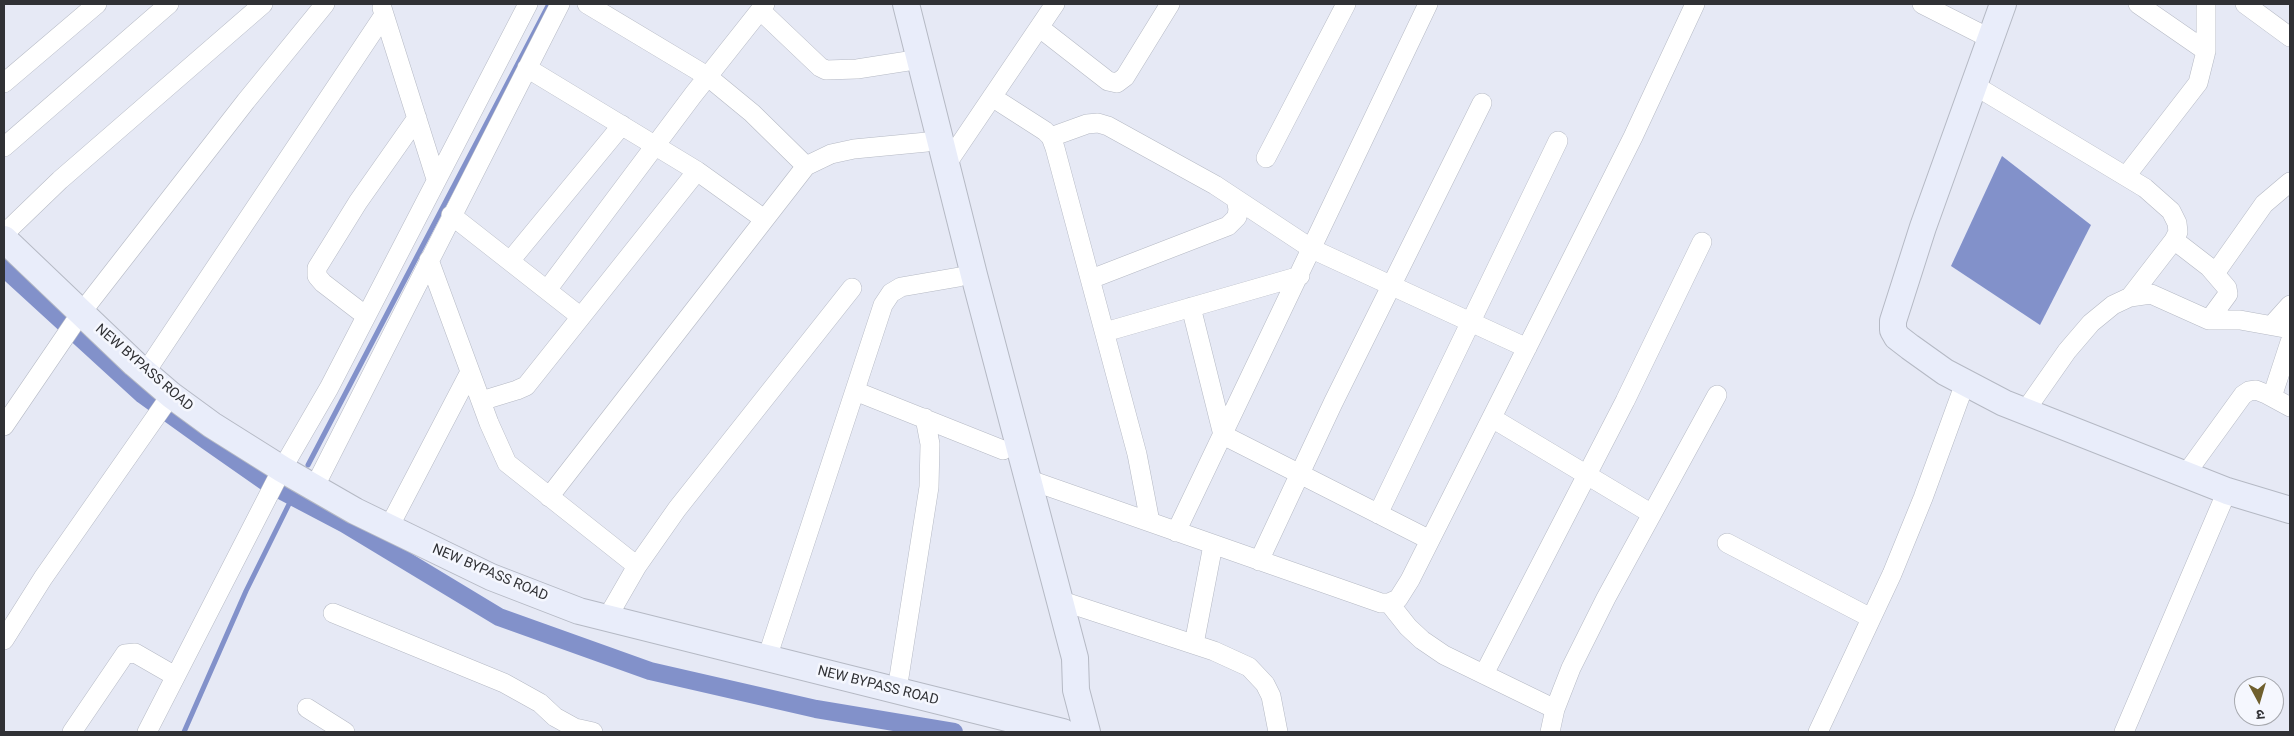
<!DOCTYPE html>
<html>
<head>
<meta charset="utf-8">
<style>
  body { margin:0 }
  #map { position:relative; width:2294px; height:736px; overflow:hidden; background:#e6e9f5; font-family:Roboto,"Noto Sans Devanagari",sans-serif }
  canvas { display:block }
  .frame { position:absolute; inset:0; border:5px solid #303135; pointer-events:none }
  .north { position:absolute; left:2234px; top:676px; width:50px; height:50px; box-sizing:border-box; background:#f5f7fe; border:1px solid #a6a8ae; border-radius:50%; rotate:174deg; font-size:14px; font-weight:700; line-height:20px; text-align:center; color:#303135 }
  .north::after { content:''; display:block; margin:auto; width:18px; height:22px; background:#6f5f2d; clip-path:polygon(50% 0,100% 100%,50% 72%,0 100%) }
</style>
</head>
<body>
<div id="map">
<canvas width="2294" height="736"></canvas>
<div class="frame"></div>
<div class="north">उ</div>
</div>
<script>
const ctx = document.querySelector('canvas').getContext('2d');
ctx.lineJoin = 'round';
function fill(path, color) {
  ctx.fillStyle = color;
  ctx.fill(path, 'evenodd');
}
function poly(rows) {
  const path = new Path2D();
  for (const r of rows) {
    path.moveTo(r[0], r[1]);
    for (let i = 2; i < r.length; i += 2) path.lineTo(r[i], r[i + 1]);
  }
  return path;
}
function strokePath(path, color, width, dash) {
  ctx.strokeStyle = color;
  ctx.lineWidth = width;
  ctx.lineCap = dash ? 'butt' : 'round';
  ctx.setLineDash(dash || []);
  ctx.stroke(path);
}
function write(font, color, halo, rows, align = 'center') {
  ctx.font = font + ' Roboto,sans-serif';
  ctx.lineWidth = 5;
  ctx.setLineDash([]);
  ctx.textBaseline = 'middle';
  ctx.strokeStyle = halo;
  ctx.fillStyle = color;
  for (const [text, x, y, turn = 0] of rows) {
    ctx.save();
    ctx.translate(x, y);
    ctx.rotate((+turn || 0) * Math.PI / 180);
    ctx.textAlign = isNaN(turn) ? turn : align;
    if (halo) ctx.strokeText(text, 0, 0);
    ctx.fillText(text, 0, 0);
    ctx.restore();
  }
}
const water = poly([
  [2002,156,2091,225,2040,325,1951,266]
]);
const stream = poly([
  [308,465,549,4],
  [184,732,246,591,295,492]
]);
const canal = poly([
  [4,268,143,395,207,441,267,483,345,524,499,617,650,671,816,709,954,732]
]);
const street = poly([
  [587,4,707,76,752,113,806,166],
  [1922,4,1991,39],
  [2138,4,2206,51],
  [2245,4,2290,37],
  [382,8,436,179],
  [760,10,820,67,826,70,857,69,908,61],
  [1040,28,1108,81,1117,83,1125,77,1170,4],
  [527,68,697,171,764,219],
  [4,83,97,4],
  [1974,85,2145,188,2171,211,2177,223,2178,232,2174,240,2130,297],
  [992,97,1045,131,1051,137,1055,148,1137,454,1150,522],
  [1051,137,1087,124,1098,123,1108,126,1215,185,1312,249,1527,348],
  [4,147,169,4],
  [1266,158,1346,4],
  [946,165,1055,4],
  [2126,176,2198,83,2206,51,2206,4],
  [451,215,581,317],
  [4,234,60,180,263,4],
  [2174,240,2209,267,2227,288,2228,294,2209,320],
  [429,260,489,423,507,463,637,566],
  [510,261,622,125],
  [2216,272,2264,204,2290,182],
  [1091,279,1228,226,1237,217,1238,209,1236,199],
  [547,290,693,95,765,4],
  [1191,307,1223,435,1430,540],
  [366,316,323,283,317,276,317,268,358,202,417,118],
  [2272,325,2290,305],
  [1105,332,1300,276],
  [145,373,384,15],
  [855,391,1003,450],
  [2272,397,2290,342],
  [481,401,517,390,526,386,697,171],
  [2025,411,2067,351,2091,323,2113,305,2130,297,2151,294,2209,320,2240,320,2290,329],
  [1492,418,1652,514],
  [4,426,81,313,246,101,325,4],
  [2185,475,2243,395,2249,391,2256,390,2266,394,2290,407],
  [1027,479,1381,603,1389,603,1398,599,1410,580,1633,137,1695,4],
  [314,488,560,4],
  [549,497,806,166,831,154,854,149,927,142],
  [1378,514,1558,141],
  [389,527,470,372],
  [1176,532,1428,4],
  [1727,543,1871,618],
  [1259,561,1333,403,1482,103],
  [1059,600,1214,651,1249,667,1265,684,1271,696,1278,732],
  [1389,603,1408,627,1422,640,1444,655,1555,709],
  [333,613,504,683,540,703,555,717,575,728,593,732],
  [607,618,637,566,677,509,852,288],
  [4,640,43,578,171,395],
  [1194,644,1213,545],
  [767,658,883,305,891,293,901,287,959,277],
  [1484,674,1625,401,1702,242],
  [897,690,929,487,930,444,925,418],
  [307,708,345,732],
  [72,732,125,654,135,653,175,676],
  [147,732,282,469,329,388,528,4],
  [1550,732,1555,709,1571,668,1606,598,1717,395],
  [1818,732,1892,574,1923,498,1965,383],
  [2124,732,2227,491]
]);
const secondary = poly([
  [906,4,974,275,1075,658,1076,690,1087,732],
  [2003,4,1923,227,1893,321,1893,330,1897,337,1910,347,1945,372,2004,403,2227,491,2290,510],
  [4,239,135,364,171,395,212,425,282,469,355,511,491,577,579,611,1063,732]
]);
const streetNames = [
  ["NEW BYPASS ROAD",144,368,41],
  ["NEW BYPASS ROAD",490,573,23],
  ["NEW BYPASS ROAD",878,686,14]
];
fill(water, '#8291ca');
strokePath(stream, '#8291ca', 5);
strokePath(canal, '#8291ca', 18);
strokePath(street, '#b5b9c4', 20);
strokePath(secondary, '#b5b9c4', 28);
strokePath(street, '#fff', 19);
strokePath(secondary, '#e9edfa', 26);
write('14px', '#303135', '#f5f7fe', streetNames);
</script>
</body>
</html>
